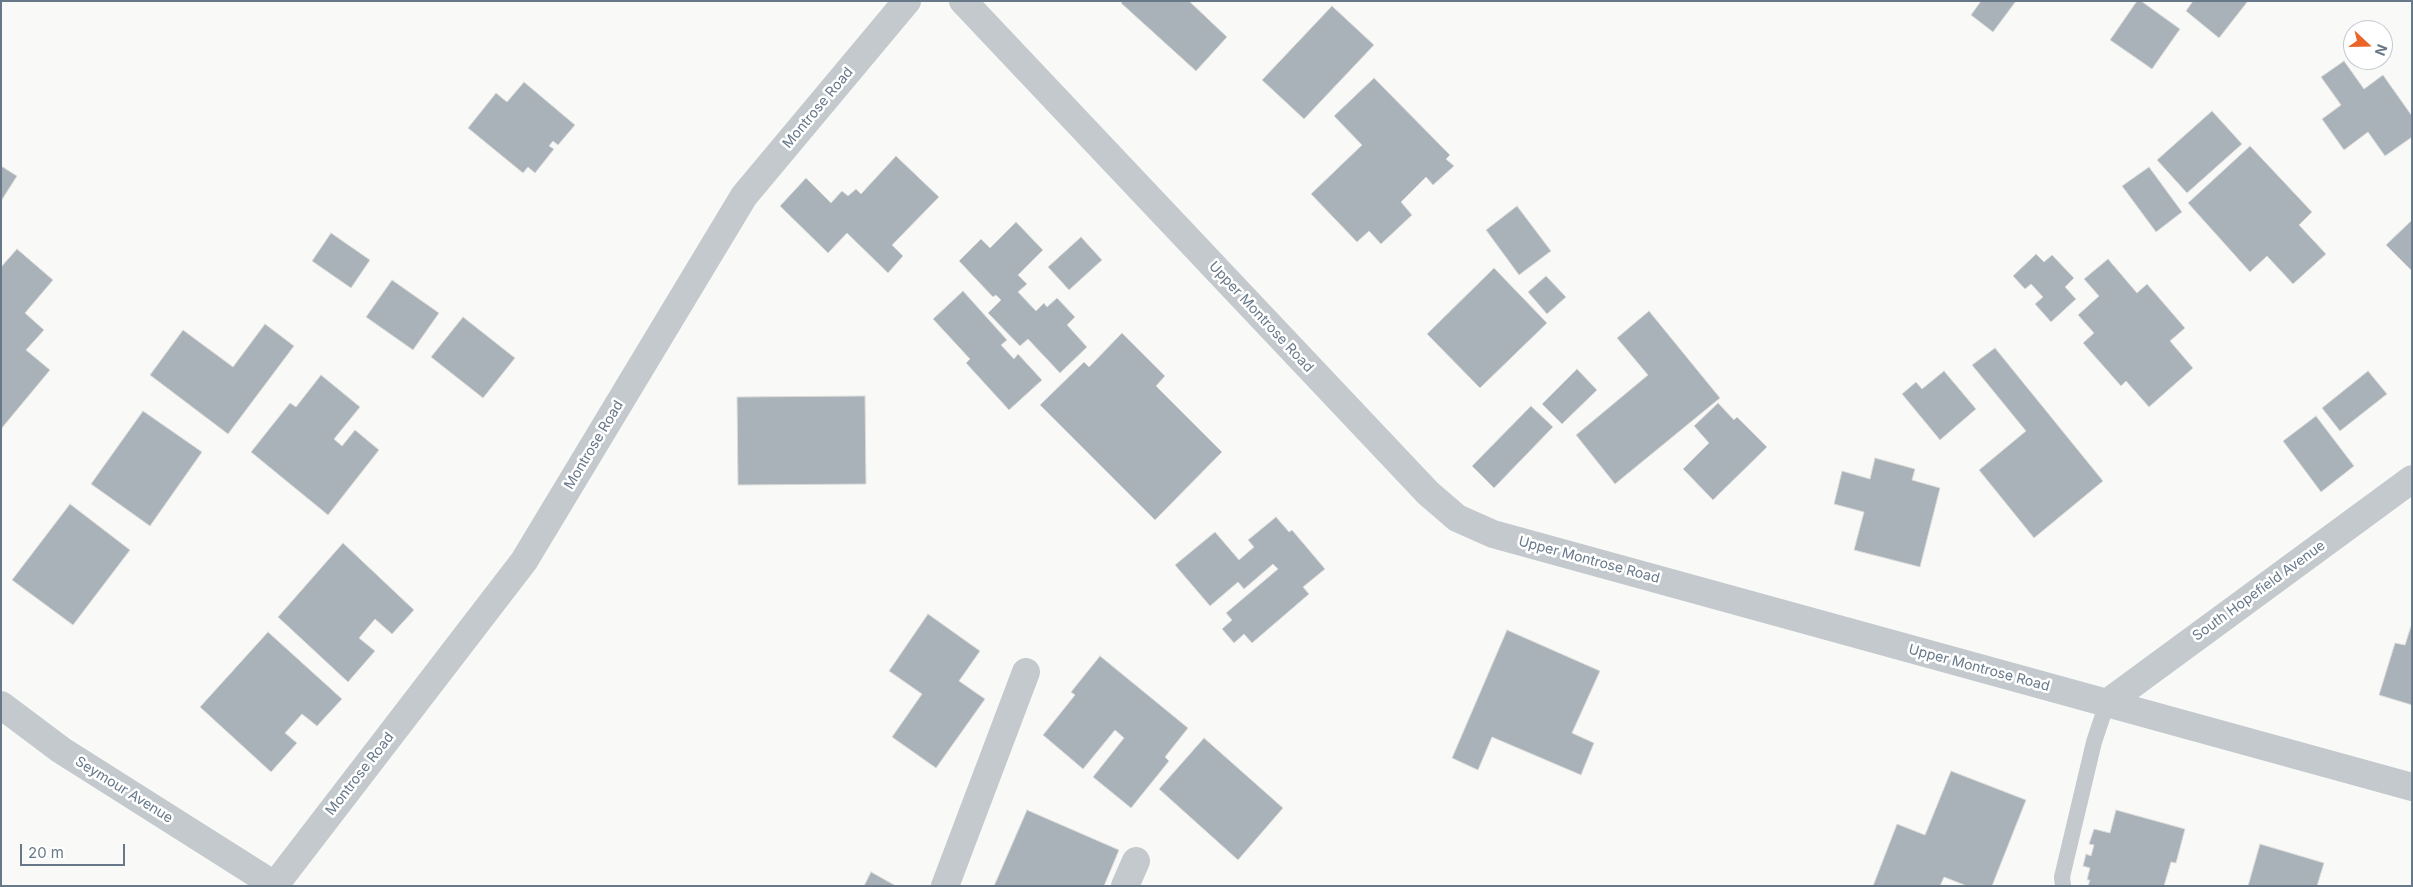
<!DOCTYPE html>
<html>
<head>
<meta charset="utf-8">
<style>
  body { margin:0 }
  #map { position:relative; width:2413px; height:887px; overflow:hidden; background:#f9faf7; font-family:Inter,sans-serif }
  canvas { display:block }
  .frame { position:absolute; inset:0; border:2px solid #677889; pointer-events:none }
  .north { position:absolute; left:2343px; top:20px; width:50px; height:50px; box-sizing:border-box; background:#fff; border:1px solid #c2c9d0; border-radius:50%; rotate:111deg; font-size:14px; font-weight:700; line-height:20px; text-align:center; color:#677889 }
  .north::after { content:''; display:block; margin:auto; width:18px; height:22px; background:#ea6527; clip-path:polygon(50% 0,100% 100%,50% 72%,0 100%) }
  .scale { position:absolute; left:20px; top:844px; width:105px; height:22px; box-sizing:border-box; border:2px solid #677889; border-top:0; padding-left:6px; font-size:15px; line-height:18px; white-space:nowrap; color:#677889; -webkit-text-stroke:4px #fff; paint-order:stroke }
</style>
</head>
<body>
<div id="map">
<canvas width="2413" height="887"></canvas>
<div class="frame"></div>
<div class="north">N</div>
<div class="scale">20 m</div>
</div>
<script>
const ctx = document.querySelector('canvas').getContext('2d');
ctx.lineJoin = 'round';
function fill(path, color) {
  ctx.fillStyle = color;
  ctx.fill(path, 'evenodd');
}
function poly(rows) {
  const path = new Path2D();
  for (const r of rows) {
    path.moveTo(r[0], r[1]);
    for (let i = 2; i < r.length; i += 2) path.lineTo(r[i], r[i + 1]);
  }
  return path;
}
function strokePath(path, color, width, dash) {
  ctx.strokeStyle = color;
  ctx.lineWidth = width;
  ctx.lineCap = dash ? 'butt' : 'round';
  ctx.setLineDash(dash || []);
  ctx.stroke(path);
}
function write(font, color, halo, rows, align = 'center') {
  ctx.font = font + ' Inter,sans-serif';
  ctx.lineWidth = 5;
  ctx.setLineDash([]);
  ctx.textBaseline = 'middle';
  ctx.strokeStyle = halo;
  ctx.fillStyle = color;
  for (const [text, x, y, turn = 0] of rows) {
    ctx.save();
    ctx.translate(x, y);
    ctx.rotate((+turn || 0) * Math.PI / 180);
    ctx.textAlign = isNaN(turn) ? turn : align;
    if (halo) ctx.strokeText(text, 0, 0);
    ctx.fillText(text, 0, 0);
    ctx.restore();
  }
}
const building = poly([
  [1123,1,1189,1,1227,37,1196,71,1121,3,1123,1],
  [1981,1,2016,1,1993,32,1971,15,1981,1],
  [2137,1,2141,1,2180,29,2152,69,2110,40,2137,1],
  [2193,1,2248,1,2219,38,2186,11,2193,1],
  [1332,6,1374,45,1304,119,1262,80,1332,6],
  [2344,61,2364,89,2383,75,2412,116,2412,137,2385,156,2368,132,2344,150,2322,119,2341,105,2321,77,2344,61],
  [1374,78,1450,155,1446,159,1454,166,1433,185,1426,177,1401,202,1412,215,1381,244,1369,231,1357,242,1311,194,1362,145,1334,116,1374,78],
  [524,82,575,125,558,145,553,141,549,146,554,149,535,173,528,167,523,173,468,128,496,93,507,102,524,82],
  [2212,111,2242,144,2187,193,2157,160,2212,111],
  [2250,146,2312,212,2299,225,2326,254,2293,284,2267,256,2250,272,2188,203,2250,146],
  [896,156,939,197,892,245,903,256,888,273,847,233,828,253,780,206,806,178,831,203,842,191,848,196,856,189,861,194,896,156],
  [1,166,17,176,1,201,1,166],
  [2149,167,2182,212,2156,232,2122,186,2149,167],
  [1517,206,1551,251,1519,275,1486,230,1517,206],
  [2412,220,2412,271,2386,245,2412,220],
  [1016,222,1043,250,1018,275,1027,284,1018,292,1036,311,1044,303,1047,307,1057,298,1075,317,1067,325,1087,347,1060,373,1028,339,1020,346,988,313,1001,300,996,295,993,297,959,261,981,239,990,248,1016,222],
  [331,233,370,260,351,288,312,261,331,233],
  [1081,237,1102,260,1069,290,1048,267,1081,237],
  [17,249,53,280,25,313,44,330,26,350,50,370,1,429,1,267,17,249],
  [2036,254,2044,262,2052,255,2074,278,2065,287,2076,299,2051,322,2035,304,2043,297,2031,284,2025,289,2013,276,2036,254],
  [2108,259,2137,293,2147,284,2185,328,2170,341,2193,368,2149,407,2126,381,2121,386,2083,343,2094,333,2078,315,2099,296,2084,279,2108,259],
  [1494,268,1547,323,1480,388,1427,334,1494,268],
  [1546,276,1566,297,1547,314,1528,292,1546,276],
  [392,280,439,313,413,350,366,317,392,280],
  [963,291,1007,340,1001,345,1014,359,1018,354,1042,380,1009,410,966,363,970,359,933,319,963,291],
  [1649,311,1720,398,1615,484,1576,435,1648,375,1617,338,1649,311],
  [463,317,515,358,483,398,431,357,463,317],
  [265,324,294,346,228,434,150,375,183,330,233,367,265,324],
  [1122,333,1165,376,1156,386,1222,452,1155,520,1040,405,1084,362,1089,367,1122,333],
  [1995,348,2103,481,2034,538,1979,470,2026,431,1972,365,1995,348],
  [1577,369,1597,390,1562,424,1542,404,1577,369],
  [1944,371,1976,409,1940,440,1902,394,1916,382,1922,389,1944,371],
  [2368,371,2387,394,2340,431,2322,408,2368,371],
  [321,375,360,407,334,439,342,446,355,430,379,450,328,515,251,452,290,403,296,407,321,375],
  [865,396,866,484,738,485,737,397,865,396],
  [1718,403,1734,420,1737,417,1767,447,1713,500,1683,469,1709,443,1694,426,1718,403],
  [1531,406,1553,427,1494,488,1472,466,1531,406],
  [143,411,202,452,150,526,91,484,143,411],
  [2316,416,2354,466,2321,492,2283,441,2316,416],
  [1875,458,1915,469,1912,480,1940,488,1920,567,1854,550,1864,512,1834,504,1842,471,1870,479,1875,458],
  [70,504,130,550,73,625,12,580,70,504],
  [1276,517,1289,532,1292,530,1325,569,1303,587,1309,594,1252,643,1244,634,1234,643,1222,629,1232,620,1226,613,1278,569,1273,564,1244,589,1238,582,1210,606,1175,565,1215,532,1239,560,1254,547,1248,540,1276,517],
  [343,543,414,610,392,634,375,619,359,638,375,651,348,682,278,617,343,543],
  [928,614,980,651,959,681,985,699,936,768,892,737,922,694,889,671,928,614],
  [2412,623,2412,705,2379,695,2395,643,2405,645,2412,623],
  [1507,630,1600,671,1572,733,1594,743,1581,775,1492,737,1478,770,1452,758,1507,630],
  [268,632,342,699,317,726,302,714,285,733,297,743,271,772,200,707,268,632],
  [1100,656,1188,728,1165,757,1169,761,1131,808,1093,777,1124,738,1115,730,1083,769,1043,735,1075,695,1071,692,1100,656],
  [1204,738,1283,808,1238,860,1159,789,1204,738],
  [1951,771,2026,800,1992,886,1967,886,1944,877,1940,886,1873,886,1897,824,1925,835,1951,771],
  [1027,810,1119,850,1104,886,994,886,1027,810],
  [2116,810,2185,829,2176,863,2171,862,2164,886,2088,886,2090,880,2087,880,2090,868,2083,866,2086,854,2091,856,2094,845,2089,844,2094,829,2110,833,2116,810],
  [2260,844,2324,863,2317,886,2248,886,2260,844],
  [871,872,896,886,864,886,871,872]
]);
const service = poly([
  [2063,886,2062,877,2094,742,2107,703]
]);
const minor = poly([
  [963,1,1428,493,1457,518,1493,534,2412,787],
  [2107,703,2412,479],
  [1,705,61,750,276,886],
  [275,885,524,561,744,196,907,1],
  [945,886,1026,672],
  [1125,886,1136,861]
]);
const streetNames = [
  ["Montrose Road",818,108,-50],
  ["Upper Montrose Road",1261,317,47],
  ["Montrose Road",594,445,-59],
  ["Upper Montrose Road",1589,560,15],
  ["South Hopefield Avenue",2259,591,-36],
  ["Upper Montrose Road",1979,668,15],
  ["Montrose Road",360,774,-52],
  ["Seymour Avenue",124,790,32]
];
fill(building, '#a9b2b9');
strokePath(building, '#dbdcd9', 1);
strokePath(service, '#c4c9cd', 16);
strokePath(minor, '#c4c9cd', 28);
write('14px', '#677889', '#fff', streetNames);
</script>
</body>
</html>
